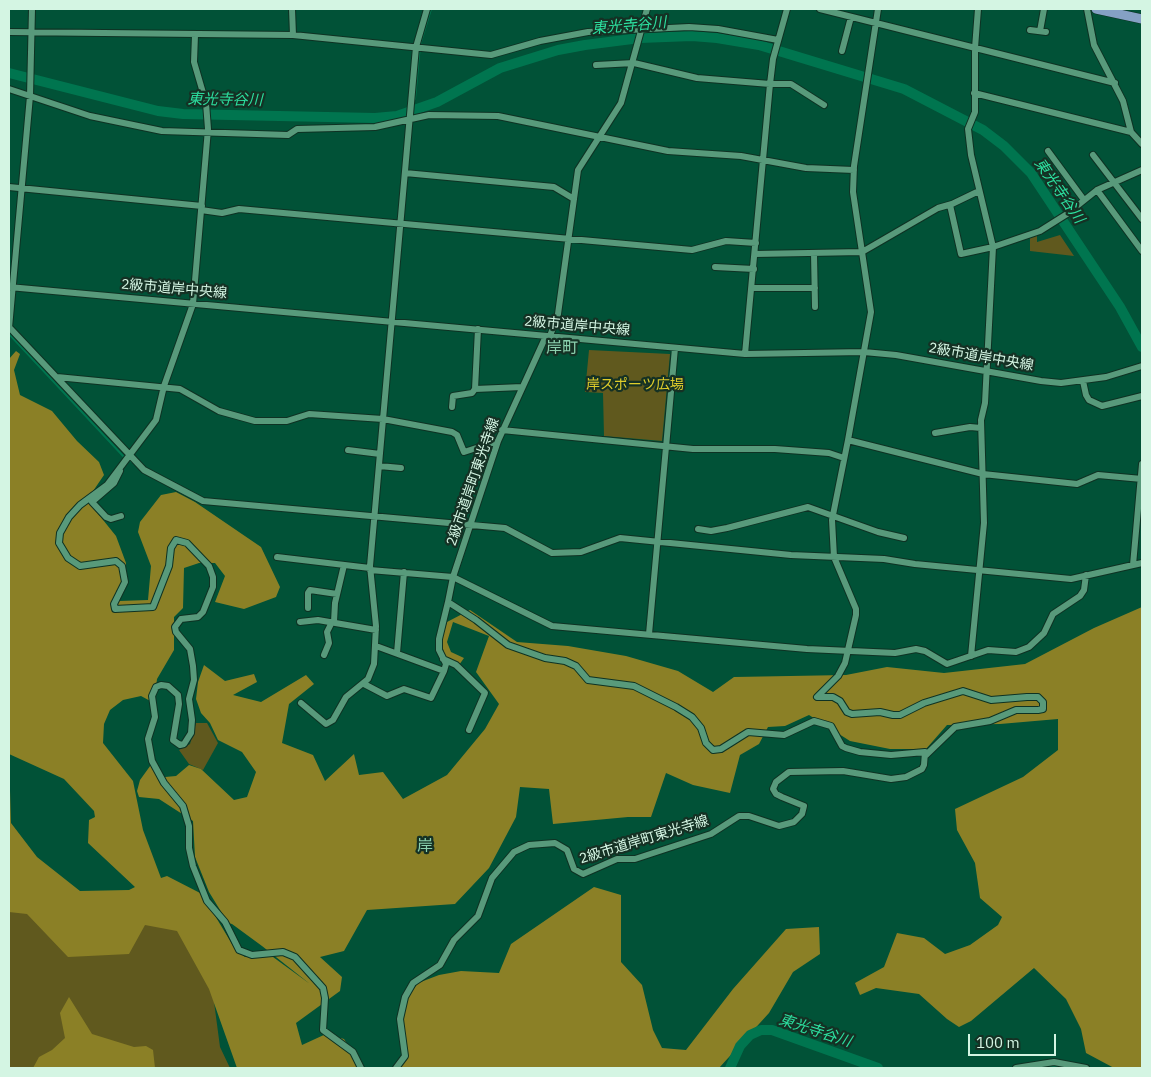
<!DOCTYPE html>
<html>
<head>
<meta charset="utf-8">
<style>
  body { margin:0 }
  #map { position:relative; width:1151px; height:1077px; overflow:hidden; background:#015237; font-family:"IBM Plex Sans",sans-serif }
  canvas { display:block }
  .frame { position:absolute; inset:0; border:10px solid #d4f5e3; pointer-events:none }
  .scale { position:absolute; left:968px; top:1034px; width:88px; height:22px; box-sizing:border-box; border:2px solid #d4f5e3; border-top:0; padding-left:6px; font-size:15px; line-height:18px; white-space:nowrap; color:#d4f5e3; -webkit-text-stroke:4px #153124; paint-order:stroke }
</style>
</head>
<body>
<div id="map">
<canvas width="1151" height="1077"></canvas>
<div class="frame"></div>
<div class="scale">100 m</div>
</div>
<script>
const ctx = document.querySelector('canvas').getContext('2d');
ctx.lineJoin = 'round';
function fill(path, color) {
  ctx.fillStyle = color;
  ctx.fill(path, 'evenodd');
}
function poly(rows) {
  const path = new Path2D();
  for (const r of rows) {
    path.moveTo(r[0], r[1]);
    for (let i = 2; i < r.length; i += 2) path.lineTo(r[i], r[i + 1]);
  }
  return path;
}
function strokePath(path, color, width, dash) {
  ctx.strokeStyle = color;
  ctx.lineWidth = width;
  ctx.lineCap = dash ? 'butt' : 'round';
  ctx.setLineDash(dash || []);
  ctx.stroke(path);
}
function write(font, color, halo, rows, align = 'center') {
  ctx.font = font + ' "IBM Plex Sans","Noto Sans JP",sans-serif';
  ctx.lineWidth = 4.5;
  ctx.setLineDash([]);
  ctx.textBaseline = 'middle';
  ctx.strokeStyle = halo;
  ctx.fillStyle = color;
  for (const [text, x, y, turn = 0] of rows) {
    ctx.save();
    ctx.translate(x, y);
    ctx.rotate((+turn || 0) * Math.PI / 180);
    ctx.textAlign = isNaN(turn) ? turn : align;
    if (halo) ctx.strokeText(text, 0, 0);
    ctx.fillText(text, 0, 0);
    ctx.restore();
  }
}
const green = poly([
  [1037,235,1037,242,1060,235,1074,256,1030,251,1030,237],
  [589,350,670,354,662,441,604,436,603,393,585,392],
  [196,723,207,723,218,743,203,770,189,764,179,750,190,744],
  [9,869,96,930,160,911,207,949,220,1047,230,1068,9,1068]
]);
const forest = poly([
  [16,351,20,354,14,370,20,395,52,411,77,441,99,462,104,475,87,500,116,536,126,563,126,584,116,591,119,601,148,600,151,566,138,532,140,522,161,495,176,492,195,502,261,547,280,587,276,597,244,609,215,602,225,576,215,563,199,563,184,568,183,608,174,617,174,650,157,679,154,703,141,696,123,700,110,710,104,724,103,743,133,781,143,830,161,878,167,876,202,894,235,949,245,957,273,957,310,984,262,946,232,924,228,923,209,892,195,857,193,821,159,799,139,797,137,791,140,780,153,762,165,777,176,776,189,765,201,769,234,800,247,797,256,772,242,752,218,740,210,723,201,713,196,699,198,682,204,665,225,681,254,674,257,682,233,695,261,702,306,675,314,684,289,704,282,743,313,755,325,781,354,754,359,775,383,772,403,799,447,775,485,729,499,704,476,672,489,636,453,622,447,642,451,652,464,658,459,665,445,656,441,642,447,622,470,610,517,642,568,646,626,656,678,671,713,692,734,677,846,675,887,667,944,673,1025,664,1094,628,1142,607,1142,1068,1114,1068,1086,1053,1081,1029,1066,999,1034,968,971,1021,959,1027,947,1019,919,994,876,988,860,995,855,983,884,967,897,933,924,938,945,954,970,945,998,925,1002,917,980,898,975,863,957,830,955,809,1023,777,1058,750,1058,719,1000,724,947,725,926,749,890,749,850,741,809,715,785,726,768,727,759,744,740,755,730,793,693,785,666,773,651,817,628,817,553,824,549,789,520,787,516,817,489,868,455,904,367,910,344,951,320,957,342,977,340,991,296,1023,302,1045,326,1034,344,1039,362,1068,237,1068,209,989,177,931,145,925,129,954,68,957,27,914,9,912,9,758,11,823,37,857,80,891,129,890,135,887,88,843,89,820,95,817,94,811,64,779,9,754,9,359],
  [594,887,621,895,621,962,642,985,653,1030,662,1048,686,1050,733,989,786,929,819,927,820,954,793,972,769,1013,719,1068,395,1068,406,1058,399,1040,399,1009,418,983,439,975,461,971,499,973,511,944],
  [69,997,92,1034,134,1047,146,1046,153,1050,155,1068,33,1068,39,1057,52,1050,65,1038,60,1013]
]);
const stream = poly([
  [415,99,420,45,431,9],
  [9,334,124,457,132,462]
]);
const river = poly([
  [9,73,158,111,183,114,375,118,397,116,437,102,500,68,558,50,585,45,640,38,692,36,717,38,759,45,904,89,983,130,1004,146,1031,173,1120,307,1142,347],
  [730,1068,740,1046,750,1035,761,1030,772,1030,878,1068],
  [1052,1068,1055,1068]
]);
const minor = poly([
  [292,9,293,35],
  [820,9,1115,83],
  [878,9,854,166,853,192,871,312,848,440,832,520,834,557,856,609,856,615,845,663,838,676,817,697,833,697,840,701,847,712,852,714,880,712,893,715,900,715,924,703,963,691,991,700,1027,697,1038,697,1043,702,1043,709,1038,710,1016,710,990,721,955,727,925,756],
  [1087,9,1094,45,1123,101,1131,132,1142,144],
  [1030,30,1046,32],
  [1040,31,1044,9],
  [9,32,293,35,491,55,540,41,588,32,689,27,718,29,778,40],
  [195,35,194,62,206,103,208,129,193,304,164,386,156,420,107,485,80,505,69,517,60,533,59,543,68,558,80,566,116,561,122,566,125,582,114,604,115,609,153,607,169,566,171,548,176,540,187,543,209,566,213,577,213,587,203,612,198,617,181,619,175,627,176,632,190,649,193,666,194,680,189,699,192,720,191,733,184,744,180,745,173,740,179,704,178,695,168,686,161,685,156,687,152,696,155,717,148,739,152,761,164,783,183,806,189,826,189,848,193,866,207,901,225,922,239,950,252,955,283,952,295,957,323,988,325,998,323,1030,353,1052,361,1068],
  [842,51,851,17],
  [596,65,634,63,697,78,770,84,791,84,824,105],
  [9,89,90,116,162,131,288,135,297,129,375,127,429,115,498,116,668,151,741,156,806,168,854,170],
  [974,93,1131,132],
  [1048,151,1084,200],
  [1093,155,1142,219],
  [405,173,554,187,574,199],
  [9,187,202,206],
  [1097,190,1142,251],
  [950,205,961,254,993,247,1040,231,1067,214,1097,190,1142,170],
  [201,210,222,213,239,209,692,250,726,241,756,243],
  [814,253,815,307],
  [755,254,862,252,938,208,952,204,979,191],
  [715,267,754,269],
  [9,287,745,354,864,352,896,355,1041,381,1061,383,1106,377,1142,366],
  [752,288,815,288],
  [9,327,144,470,203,501,505,528,552,553,581,552,620,538,791,555,884,559,915,564,1071,579,1142,563],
  [9,328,30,96,32,9],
  [478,329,475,389,522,387],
  [550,336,558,314,578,170,621,103,647,9],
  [745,354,770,84,773,59,787,9],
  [57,377,180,389,219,411,255,421,287,421,309,414,383,419,452,432,457,435,464,452,498,441],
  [1083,381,1086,395,1089,400,1102,406,1142,396],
  [452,407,453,396,472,393,475,389],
  [502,430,693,449,775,449,829,453,844,458],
  [935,433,970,427,981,428],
  [848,440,983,474,1077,484,1098,475,1142,479],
  [348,450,380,454],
  [379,466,401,468],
  [120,471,114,483,92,502,106,517,111,519,121,516],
  [698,529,711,531,727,528,808,507,878,532,904,538],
  [277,557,370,568],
  [1133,565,1142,464],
  [370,570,453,577,552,626,807,649,895,653,916,649,925,651,947,664,988,650,1016,652,1029,647,1044,633,1053,614,1080,596,1084,590,1086,575],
  [308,608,308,593,310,590,337,594],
  [300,622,318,620,376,630],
  [334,622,335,603,344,565],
  [649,634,675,348],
  [376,646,444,671],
  [397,653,404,572],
  [324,655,329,643,327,632,332,622],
  [971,656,984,523,981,420,985,403,993,247,971,155,968,129,975,112,975,48,978,9],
  [443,659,456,665,485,693,469,730],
  [364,684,387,696,404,689,431,698,444,671,446,664,439,650,439,639,448,602],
  [301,703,326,724,333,720,346,697,368,679,374,664,376,626,370,566,416,47,427,9],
  [396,1068,405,1056,400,1019,405,997,413,983,440,965,454,940,478,916,492,878,514,852,529,845,555,843,567,850,574,869,583,874,617,859,635,859,711,834,739,816,749,816,779,826,794,822,802,814,804,806,782,797,776,794,773,789,776,782,789,772,843,771,891,779,906,777,922,769,924,765,925,752,891,755,860,752,846,748,842,746,831,726,814,721,784,735,748,732,721,749,713,750,706,743,701,728,692,717,676,707,634,686,588,680,576,666,565,661,545,658,508,645,476,620,448,602,453,577,498,441,546,336],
  [1016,1068,1054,1062,1086,1068]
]);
const major = poly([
  [1096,9,1142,19]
]);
const streetNames = [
  ["2級市道岸中央線",174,289,5],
  ["2級市道岸中央線",577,326,5],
  ["2級市道岸中央線",981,357,10],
  ["2級市道岸町東光寺線",473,482,-71],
  ["2級市道岸町東光寺線",644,840,-17]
];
const parkNames = [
  ["岸スポーツ広場",635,385]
];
const waterNames = [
  ["東光寺谷川",629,26,-5],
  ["東光寺谷川",225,100,1],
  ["東光寺谷川",1059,191,55],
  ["東光寺谷川",815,1031,18]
];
const quarterNames = [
  ["岸町",562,348],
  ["岸",425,846]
];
fill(green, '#60591e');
fill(forest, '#8b8026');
strokePath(stream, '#00754f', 2);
strokePath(river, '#00754f', 10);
strokePath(minor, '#0e3223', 8);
strokePath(major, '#0e3223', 10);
strokePath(minor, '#589a7b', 6);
strokePath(major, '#85a1c4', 9);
write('14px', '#d4f5e3', '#153124', streetNames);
write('14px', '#dfcd2b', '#153124', parkNames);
write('italic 15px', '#2cdf9f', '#153124', waterNames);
write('16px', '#8bd0ae', '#153124', quarterNames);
</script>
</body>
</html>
